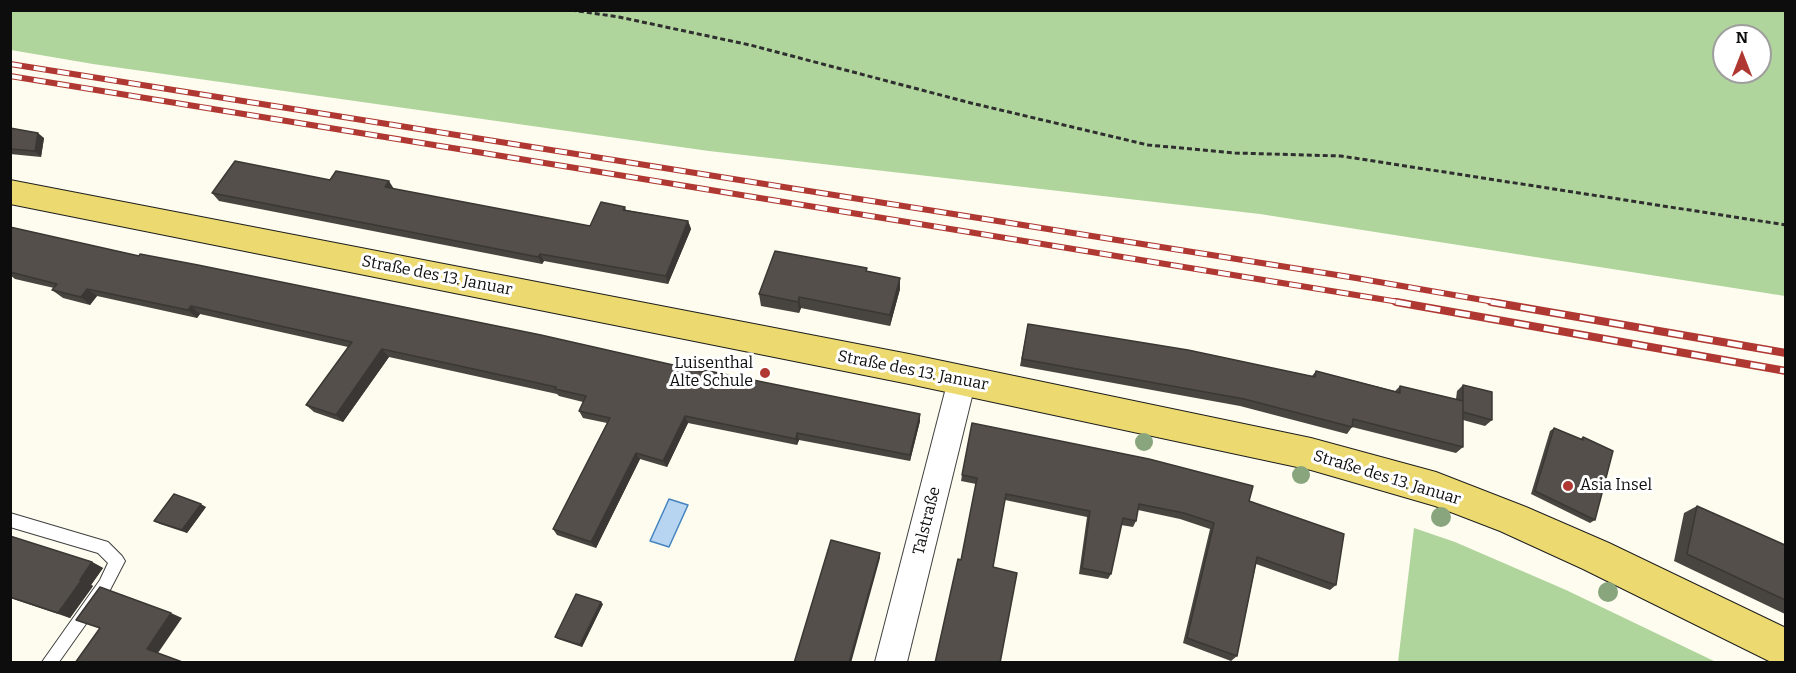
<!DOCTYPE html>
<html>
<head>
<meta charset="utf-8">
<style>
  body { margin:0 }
  #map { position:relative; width:1796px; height:673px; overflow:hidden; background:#fdfcee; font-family:Bitter,serif }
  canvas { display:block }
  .frame { position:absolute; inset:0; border:12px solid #0d0d0d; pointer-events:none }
  .north { position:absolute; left:1712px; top:24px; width:60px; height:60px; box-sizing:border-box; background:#fff; border:2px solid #9e9e9e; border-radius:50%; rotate:0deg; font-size:16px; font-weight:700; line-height:24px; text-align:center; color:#0d0d0d }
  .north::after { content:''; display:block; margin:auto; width:21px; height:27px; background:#b03832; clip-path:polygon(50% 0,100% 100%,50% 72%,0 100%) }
</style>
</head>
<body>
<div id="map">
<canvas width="1796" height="673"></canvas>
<div class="frame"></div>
<div class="north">N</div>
</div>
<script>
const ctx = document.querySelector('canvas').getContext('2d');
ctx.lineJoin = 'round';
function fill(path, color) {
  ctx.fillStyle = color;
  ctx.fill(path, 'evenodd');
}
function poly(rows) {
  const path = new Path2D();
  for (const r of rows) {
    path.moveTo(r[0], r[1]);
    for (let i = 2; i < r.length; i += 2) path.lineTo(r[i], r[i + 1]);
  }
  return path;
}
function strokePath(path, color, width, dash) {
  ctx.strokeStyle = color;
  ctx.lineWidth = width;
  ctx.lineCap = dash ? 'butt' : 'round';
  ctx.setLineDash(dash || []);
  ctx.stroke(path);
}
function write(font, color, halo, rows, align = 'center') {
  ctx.font = font + ' Bitter,serif';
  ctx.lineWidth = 6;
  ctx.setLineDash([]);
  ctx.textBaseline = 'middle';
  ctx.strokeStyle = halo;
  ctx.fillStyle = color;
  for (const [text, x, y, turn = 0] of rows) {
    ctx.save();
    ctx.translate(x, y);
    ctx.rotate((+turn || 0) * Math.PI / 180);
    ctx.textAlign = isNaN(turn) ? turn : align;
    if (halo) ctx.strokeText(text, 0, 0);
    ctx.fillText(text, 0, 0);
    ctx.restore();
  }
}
const forest = poly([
  [10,11,1785,11,1785,296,1260,214,709,151,93,64,11,50],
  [1724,36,1760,36,1760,72,1724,72],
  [1414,528,1455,542,1566,590,1716,662,1398,662]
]);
const water = poly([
  [669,499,688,505,669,547,650,541,669,499]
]);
const path = poly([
  [571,10,619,17,750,45,971,103,1148,145,1235,153,1341,156,1786,225]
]);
const service = poly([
  [10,513,108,542,122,556,125,561,110,590,59,662,42,662,100,580,108,563,98,553,10,527,10,513]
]);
const minor = poly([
  [962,368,972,371,976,380,907,662,875,662,948,380,952,371,962,368]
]);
const primary = poly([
  [10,180,909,354,1311,438,1436,472,1526,507,1609,543,1786,628,1786,662,1771,662,1583,569,1500,531,1435,506,1311,470,909,384,10,204,10,180]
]);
const railFar1 = poly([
  [10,64,1356,278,1500,303],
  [10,76,1405,303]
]);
const rail = poly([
  [1396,302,1786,371],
  [1491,302,1786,353]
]);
const trees = [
  [1144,442,9],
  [1301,475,9],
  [1441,517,10],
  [1608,592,10]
];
const wall = poly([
  [10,128,44,138,41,157,10,154],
  [330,180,394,189,590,226,625,207,626,210,688,221,691,229,668,284,544,261,542,264,219,201,212,193],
  [10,227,139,256,704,372,920,414,920,421,910,461,799,440,797,445,688,423,667,467,640,459,596,548,557,535,553,529,607,423,583,418,579,411,583,402,559,396,557,394,389,357,343,422,314,412,306,405,348,347,200,314,197,318,97,296,90,305,63,298,52,290,54,288,15,279,10,275],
  [867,271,900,278,900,289,890,326,801,308,799,313,761,306,759,294],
  [1028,324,1312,376,1316,371,1395,391,1400,386,1456,399,1457,391,1463,385,1492,420,1485,426,1463,420,1463,447,1456,453,1352,427,1347,434,1240,406,1020,366],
  [1554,428,1580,439,1583,437,1595,520,1590,523,1531,494,1550,431],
  [962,475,1249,501,1336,585,1330,590,1256,564,1237,656,1231,661,1183,643,1210,529,1180,519,1138,510,1136,521,1133,527,1121,525,1111,574,1108,579,1079,574,1087,517,1005,500,976,484,961,481],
  [1697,506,1785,545,1785,614,1674,561,1684,513],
  [206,507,187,533,160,524,154,521],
  [10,536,92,562,103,568,91,585,93,586,70,618,10,598],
  [603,604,582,647,558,639,555,637]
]);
const shadedWall = poly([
  [38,133,44,138,41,157,35,151],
  [389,181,394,189,385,187],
  [688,221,691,229,668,284,666,276],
  [540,254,544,261,542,264,538,257],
  [900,278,900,289,890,326,890,315],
  [87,289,97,296,90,305,81,297],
  [799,297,801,308,799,313,798,302],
  [191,306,200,314,197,318,188,310],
  [382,349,389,357,343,422,336,415],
  [920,414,920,421,910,461,910,455],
  [685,416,688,423,667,467,663,461],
  [797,433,799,440,797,445,796,439],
  [636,453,640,459,596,548,591,542],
  [201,504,206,507,187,533,182,530],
  [880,553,880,558,851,663,849,663],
  [92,562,103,568,91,585,93,586,70,618,58,613],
  [601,602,603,604,582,647,580,645],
  [171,613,182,618,158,653,147,649]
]);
const building = poly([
  [10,128,38,133,35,151,10,149,10,128],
  [235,161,330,180,336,171,389,181,385,187,590,226,601,202,625,207,623,210,688,221,666,276,540,254,538,257,212,193,235,161],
  [10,227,139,256,140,254,198,265,541,335,704,372,704,370,920,414,910,455,797,433,796,439,685,416,663,461,636,453,591,542,553,529,610,418,579,411,586,396,555,389,556,387,382,349,336,415,306,405,352,342,191,306,188,310,87,289,81,297,52,290,57,284,10,272,10,227],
  [775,251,867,268,866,271,900,278,890,315,799,297,798,302,759,294,775,251],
  [1028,324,1188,350,1315,377,1316,371,1400,393,1400,386,1463,401,1463,447,1353,419,1352,427,1244,399,1022,359,1028,324],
  [1463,385,1492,392,1492,420,1463,412,1463,385],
  [972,423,1149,459,1253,486,1249,501,1344,534,1336,585,1257,557,1237,656,1187,638,1214,523,1184,513,1139,504,1136,521,1123,518,1111,574,1082,568,1090,511,1006,494,993,567,1017,573,1000,663,935,663,958,559,961,560,977,478,962,475,972,423],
  [1554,428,1583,440,1583,437,1613,451,1595,520,1535,491,1554,428],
  [174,494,201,504,182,530,154,521,174,494],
  [1697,506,1785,545,1785,600,1687,554,1697,506],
  [10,536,92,562,80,580,81,581,58,613,10,597,10,536],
  [831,540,880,553,849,663,794,663,831,540],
  [100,587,171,613,147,649,185,663,75,663,100,628,76,620,100,587],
  [576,594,601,602,580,645,555,637,576,594]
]);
const markers = [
  [765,373,6,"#b03832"],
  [1568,486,6,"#b03832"]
];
const streetNames = [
  ["Straße des 13. Januar",437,276,11],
  ["Straße des 13. Januar",913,371,11],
  ["Straße des 13. Januar",1387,478,17],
  ["Talstraße",927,521,-76]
];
const poiNames = [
  ["Luisenthal",753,364],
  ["Alte Schule",753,382],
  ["Asia Insel",1580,486,"left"]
];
fill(forest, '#afd49c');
fill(water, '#b7d5f0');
strokePath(water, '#4583c0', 1.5);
strokePath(service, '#404040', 2);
strokePath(minor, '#404040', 2);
strokePath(primary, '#1e1e1e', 2);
strokePath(path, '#2f2f2f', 3, [5, 3]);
fill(service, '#fff');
fill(minor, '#fff');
fill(primary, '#ecda70');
strokePath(railFar1, '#b03832', 6);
strokePath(rail, '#b03832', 8);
strokePath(railFar1, '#fff', 4, [12]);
strokePath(rail, '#fff', 5, [15]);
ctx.fillStyle = '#89a57e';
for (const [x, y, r] of trees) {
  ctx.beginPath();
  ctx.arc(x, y, r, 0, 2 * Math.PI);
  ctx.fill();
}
fill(wall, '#484440');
fill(shadedWall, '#3b3734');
fill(building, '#544f4a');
strokePath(building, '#3b3734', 1.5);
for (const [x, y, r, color] of markers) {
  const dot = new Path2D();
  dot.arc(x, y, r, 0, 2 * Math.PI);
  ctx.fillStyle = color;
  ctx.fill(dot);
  strokePath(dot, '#fff', 2);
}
write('16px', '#0d0d0d', '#fff', streetNames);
write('16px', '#0d0d0d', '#fff', poiNames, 'right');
</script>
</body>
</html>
